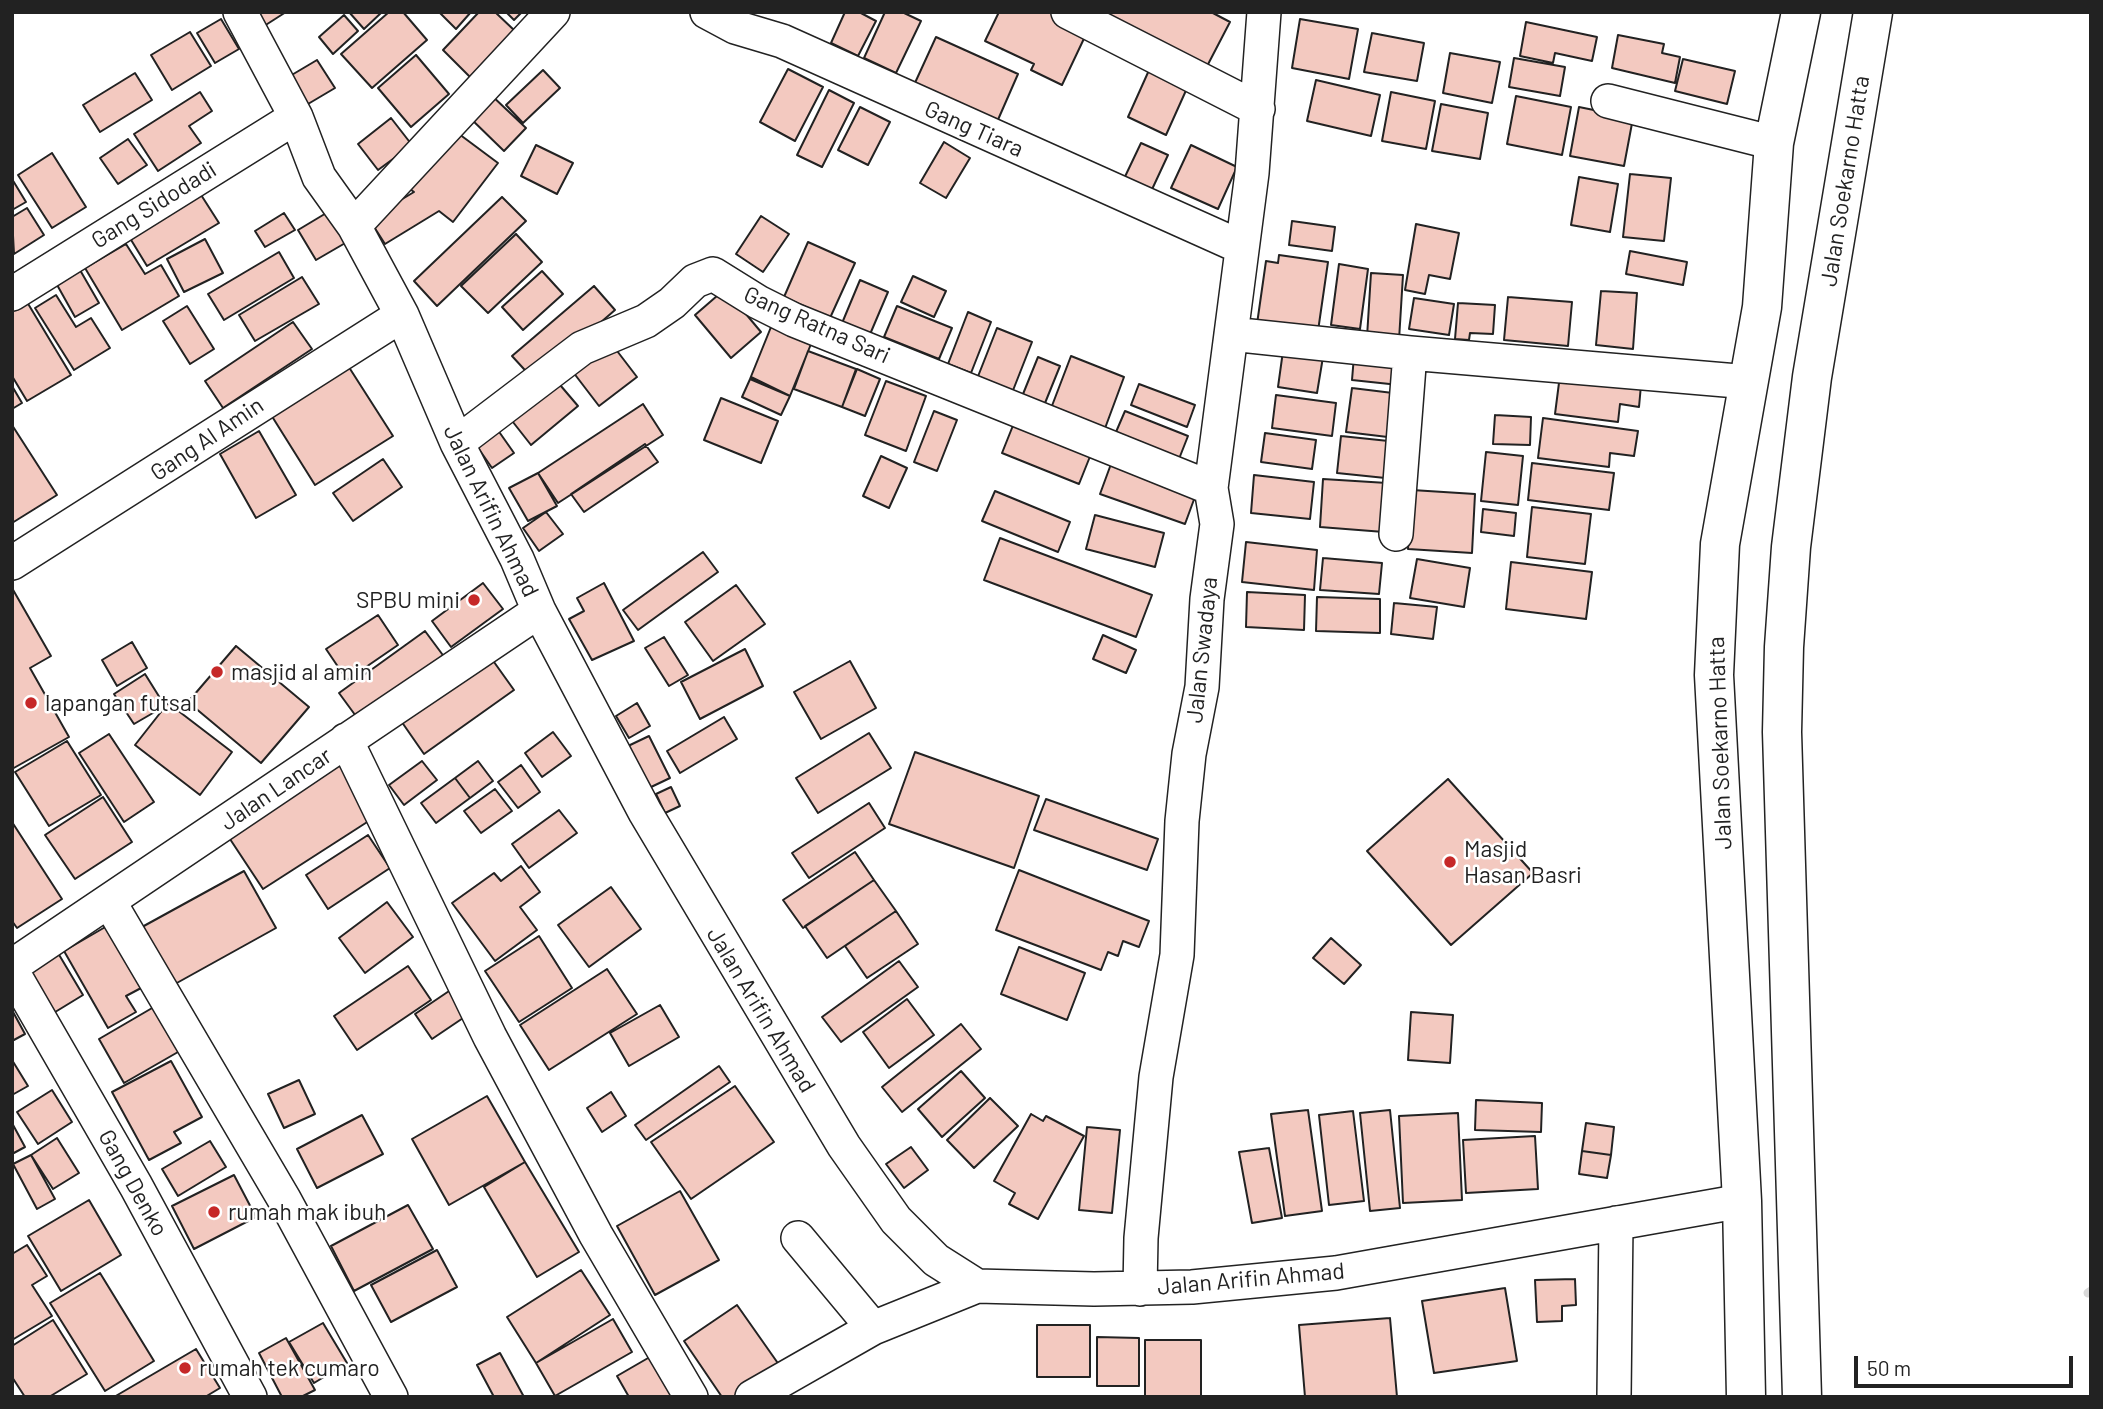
<!DOCTYPE html>
<html>
<head>
<meta charset="utf-8">
<style>
  body { margin:0 }
  #map { position:relative; width:2103px; height:1409px; overflow:hidden; background:#fff; font-family:Barlow,sans-serif }
  canvas { display:block }
  .frame { position:absolute; inset:0; border:14px solid #222; pointer-events:none }
  .scale { position:absolute; left:1854px; top:1356px; width:219px; height:32px; box-sizing:border-box; border:4px solid #222; border-top:0; padding-left:9px; font-size:21px; line-height:24px; white-space:nowrap; color:#222; -webkit-text-stroke:5px #fff; paint-order:stroke }
</style>
</head>
<body>
<div id="map">
<canvas width="2103" height="1409"></canvas>
<div class="frame"></div>
<div class="scale">50 m</div>
</div>
<script>
const ctx = document.querySelector('canvas').getContext('2d');
ctx.lineJoin = 'round';
function poly(rows) {
  const path = new Path2D();
  for (const r of rows) {
    path.moveTo(r[0], r[1]);
    for (let i = 2; i < r.length; i += 2) path.lineTo(r[i], r[i + 1]);
  }
  return path;
}
function strokePath(path, color, width, dash) {
  ctx.strokeStyle = color;
  ctx.lineWidth = width;
  ctx.lineCap = dash ? 'butt' : 'round';
  ctx.setLineDash(dash || []);
  ctx.stroke(path);
}
function fill(path, color) {
  ctx.fillStyle = color;
  ctx.fill(path, 'evenodd');
}
function write(font, color, halo, rows, align = 'center') {
  ctx.font = font + ' Barlow,sans-serif';
  ctx.lineWidth = 5;
  ctx.setLineDash([]);
  ctx.textBaseline = 'middle';
  ctx.strokeStyle = halo;
  ctx.fillStyle = color;
  for (const [text, x, y, turn = 0] of rows) {
    ctx.save();
    ctx.translate(x, y);
    ctx.rotate((+turn || 0) * Math.PI / 180);
    ctx.textAlign = isNaN(turn) ? turn : align;
    if (halo) ctx.strokeText(text, 0, 0);
    ctx.fillText(text, 0, 0);
    ctx.restore();
  }
}
const stream = poly([
  [2088,1293,2091,1291]
]);
const building = poly([
  [251,12,286,12,261,28,251,12],
  [349,12,382,12,364,29,349,12],
  [389,12,403,12,427,40,372,88,341,54,389,12],
  [439,12,471,12,456,29,439,12],
  [479,12,495,12,515,31,470,77,443,50,479,12],
  [506,12,522,12,514,20,506,12],
  [845,12,859,12,876,21,858,56,831,43,845,12],
  [885,12,902,12,921,21,896,73,864,58,885,12],
  [999,12,1056,12,1089,28,1062,85,1031,70,1034,64,985,41,999,12],
  [1088,12,1211,12,1230,22,1204,72,1088,12],
  [344,15,358,31,333,54,319,37,344,15],
  [221,19,239,49,215,63,197,33,221,19],
  [1300,19,1358,29,1349,79,1292,68,1300,19],
  [1526,22,1597,37,1592,61,1555,53,1553,63,1520,56,1526,22],
  [190,32,211,66,172,90,151,55,190,32],
  [1372,33,1424,43,1417,81,1364,72,1372,33],
  [1618,35,1664,44,1662,53,1680,57,1675,83,1612,68,1618,35],
  [936,37,1018,74,997,122,914,85,936,37],
  [1450,53,1500,62,1492,103,1443,93,1450,53],
  [416,55,449,94,411,127,378,88,416,55],
  [1514,58,1565,67,1560,96,1509,87,1514,58],
  [1683,59,1735,71,1727,104,1675,91,1683,59],
  [317,60,335,88,308,104,290,76,317,60],
  [1150,68,1188,86,1166,135,1128,117,1150,68],
  [788,69,823,87,795,141,760,122,788,69],
  [543,70,560,88,523,123,506,105,543,70],
  [135,73,152,100,100,132,83,105,135,73],
  [1316,80,1380,95,1371,136,1307,121,1316,80],
  [829,90,854,103,822,167,797,155,829,90],
  [200,92,212,111,189,126,201,143,158,171,134,134,200,92],
  [1391,92,1435,101,1426,149,1382,141,1391,92],
  [489,93,526,128,504,151,467,115,489,93],
  [1516,96,1571,107,1562,155,1507,144,1516,96],
  [1441,104,1488,113,1480,159,1432,151,1441,104],
  [860,107,890,122,868,165,838,150,860,107],
  [1579,107,1633,118,1624,166,1570,156,1579,107],
  [391,118,412,145,378,170,358,144,391,118],
  [455,131,498,163,453,222,439,211,385,244,369,219,414,192,410,189,455,131],
  [128,139,147,165,118,184,100,158,128,139],
  [944,142,970,158,946,198,920,183,944,142],
  [1141,143,1168,155,1148,198,1121,185,1141,143],
  [536,145,573,163,557,194,521,176,536,145],
  [1191,145,1237,167,1218,209,1171,188,1191,145],
  [52,153,86,207,52,228,18,175,52,153],
  [1630,174,1671,178,1664,241,1623,237,1630,174],
  [1579,177,1618,184,1610,232,1571,225,1579,177],
  [12,179,26,202,12,210,12,179],
  [196,187,219,223,147,266,125,230,196,187],
  [502,197,526,221,437,306,414,281,502,197],
  [27,208,44,235,14,254,12,217,27,208],
  [328,212,347,242,316,260,298,230,328,212],
  [284,213,295,230,265,247,255,231,284,213],
  [761,216,789,234,763,272,736,254,761,216],
  [1292,221,1335,227,1332,251,1289,245,1292,221],
  [1416,224,1459,233,1450,279,1429,275,1425,294,1405,290,1416,224],
  [516,234,542,262,488,313,461,286,516,234],
  [205,239,223,273,184,292,167,259,205,239],
  [808,242,855,263,830,318,784,297,808,242],
  [126,244,145,274,161,265,179,296,122,330,85,268,126,244],
  [1630,251,1687,262,1683,285,1626,274,1630,251],
  [279,252,294,278,224,320,208,294,279,252],
  [1279,255,1328,262,1318,331,1257,324,1266,261,1278,263,1279,255],
  [1339,264,1368,269,1360,329,1331,325,1339,264],
  [80,270,99,303,75,317,56,283,80,270],
  [542,271,563,294,523,330,502,307,542,271],
  [1371,273,1403,275,1399,340,1367,337,1371,273],
  [913,276,946,291,934,317,901,302,913,276],
  [302,277,319,304,255,341,239,315,302,277],
  [860,280,888,292,868,339,840,328,860,280],
  [594,286,615,310,534,380,512,356,594,286],
  [725,289,761,332,731,358,695,315,725,289],
  [1601,291,1637,293,1633,349,1596,345,1601,291],
  [56,295,76,327,91,318,110,348,74,370,35,308,56,295],
  [1508,297,1572,302,1568,346,1504,340,1508,297],
  [1414,298,1454,304,1449,335,1409,329,1414,298],
  [27,302,71,375,27,401,12,376,12,310,27,302],
  [1458,303,1495,305,1493,334,1470,333,1469,340,1455,339,1458,303],
  [187,306,214,349,190,364,163,321,187,306],
  [897,306,952,328,939,359,884,337,897,306],
  [968,312,991,322,971,373,948,364,968,312],
  [293,322,312,349,223,408,205,381,293,322],
  [771,327,811,344,790,396,750,379,771,327],
  [997,328,1032,342,1010,398,975,384,997,328],
  [611,343,637,377,599,406,573,372,611,343],
  [808,351,856,369,842,407,794,389,808,351],
  [1283,351,1323,357,1317,393,1278,387,1283,351],
  [1071,356,1124,377,1104,431,1050,411,1071,356],
  [1354,356,1402,361,1399,385,1352,380,1354,356],
  [1038,357,1060,366,1043,408,1021,399,1038,357],
  [345,361,393,436,315,485,268,410,345,361],
  [857,369,880,379,865,416,842,407,857,369],
  [1560,375,1641,385,1639,407,1620,404,1618,422,1555,414,1560,375],
  [751,377,790,396,781,415,742,397,751,377],
  [555,379,578,406,531,445,509,417,555,379],
  [886,381,926,396,906,451,865,435,886,381],
  [1139,384,1195,405,1187,427,1131,405,1139,384],
  [12,386,22,403,12,409,12,386],
  [1352,388,1401,394,1396,438,1346,432,1352,388],
  [1276,395,1336,403,1332,436,1272,428,1276,395],
  [721,398,778,421,761,463,704,440,721,398],
  [643,404,663,435,558,503,538,473,643,404],
  [934,411,957,420,937,471,914,462,934,411],
  [1125,411,1188,436,1177,464,1113,439,1125,411],
  [1495,415,1531,417,1530,445,1493,444,1495,415],
  [1543,418,1638,431,1634,456,1610,453,1609,467,1538,458,1543,418],
  [1014,423,1091,454,1079,484,1002,453,1014,423],
  [12,425,57,495,12,523,12,425],
  [495,426,514,453,492,468,474,442,495,426],
  [259,431,296,495,256,518,220,454,259,431],
  [1265,433,1316,440,1312,469,1261,462,1265,433],
  [1341,436,1398,442,1395,479,1337,473,1341,436],
  [645,444,658,462,584,512,571,494,645,444],
  [1486,452,1523,456,1518,505,1481,501,1486,452],
  [881,456,907,468,889,508,863,496,881,456],
  [383,459,402,487,353,521,333,493,383,459],
  [1532,463,1614,473,1609,510,1528,500,1532,463],
  [1111,464,1196,494,1185,524,1100,494,1111,464],
  [538,473,557,506,528,521,509,488,538,473],
  [1254,475,1314,482,1310,519,1251,513,1254,475],
  [1323,479,1387,483,1384,532,1320,527,1323,479],
  [1412,490,1475,494,1472,553,1408,549,1412,490],
  [995,491,1070,522,1058,552,982,521,995,491],
  [1532,507,1591,514,1585,564,1527,557,1532,507],
  [1483,509,1516,513,1514,536,1481,532,1483,509],
  [546,512,563,534,539,551,523,528,546,512],
  [1095,515,1164,533,1155,567,1086,549,1095,515],
  [1000,538,1152,595,1136,637,984,580,1000,538],
  [1246,542,1317,550,1314,590,1242,582,1246,542],
  [703,552,718,572,638,630,623,610,703,552],
  [1323,558,1382,563,1379,594,1320,590,1323,558],
  [1417,559,1470,568,1464,607,1410,598,1417,559],
  [1511,562,1592,572,1586,619,1506,609,1511,562],
  [483,583,503,609,451,647,432,621,483,583],
  [604,583,634,641,592,660,569,619,584,611,577,598,604,583],
  [736,585,765,624,713,661,685,622,736,585],
  [12,588,51,656,30,668,69,737,12,769,12,588],
  [1247,592,1305,595,1304,630,1246,627,1247,592],
  [1317,597,1380,599,1380,633,1316,631,1317,597],
  [1394,603,1437,607,1433,639,1391,634,1394,603],
  [378,615,398,645,347,680,326,649,378,615],
  [425,631,448,662,361,723,339,693,425,631],
  [1103,635,1136,650,1126,673,1093,659,1103,635],
  [664,637,688,675,669,686,645,648,664,637],
  [132,642,147,668,117,686,102,660,132,642],
  [236,646,309,707,261,763,188,702,236,646],
  [745,649,763,686,700,719,681,682,745,649],
  [489,655,514,690,424,754,399,718,489,655],
  [850,661,876,708,821,739,794,692,850,661],
  [145,674,165,706,134,724,114,694,145,674],
  [168,703,232,752,200,795,135,745,168,703],
  [637,703,650,726,629,738,616,716,637,703],
  [724,717,737,739,680,773,667,751,724,717],
  [553,732,571,756,542,777,525,753,553,732],
  [869,733,891,768,818,813,796,778,869,733],
  [109,734,154,802,124,822,79,753,109,734],
  [649,736,670,778,649,788,628,746,649,736],
  [67,741,101,795,49,826,15,772,67,741],
  [915,752,1039,796,1014,868,889,824,915,752],
  [337,758,375,817,263,889,224,830,337,758],
  [422,761,437,780,404,805,389,785,422,761],
  [478,761,493,781,470,798,455,778,478,761],
  [521,765,540,792,518,808,498,782,521,765],
  [455,778,470,798,436,823,421,803,455,778],
  [1448,779,1533,873,1451,945,1367,851,1448,779],
  [671,787,680,806,665,813,656,794,671,787],
  [495,789,512,811,481,833,464,811,495,789],
  [103,797,132,842,75,879,45,835,103,797],
  [1046,799,1158,839,1147,870,1034,830,1046,799],
  [869,803,885,828,809,878,792,853,869,803],
  [559,810,577,833,529,868,512,844,559,810],
  [12,822,62,899,17,928,12,921,12,822],
  [368,835,390,868,328,909,306,875,368,835],
  [855,852,874,880,803,928,783,900,855,852],
  [521,866,540,892,520,907,537,930,495,961,452,903,494,873,501,881,521,866],
  [1019,870,1149,921,1139,947,1123,941,1118,956,1108,952,1101,970,996,930,1019,870],
  [244,871,276,928,175,984,142,927,244,871],
  [874,880,896,911,827,958,805,926,874,880],
  [611,887,641,929,589,967,558,925,611,887],
  [387,902,413,937,365,973,339,938,387,902],
  [896,911,918,944,867,978,845,946,896,911],
  [107,926,143,987,126,996,136,1012,108,1028,64,951,107,926],
  [539,936,572,988,519,1022,485,971,539,936],
  [1331,938,1361,965,1344,984,1313,958,1331,938],
  [1019,947,1085,973,1067,1020,1001,994,1019,947],
  [58,953,83,995,47,1017,22,974,58,953],
  [899,961,918,987,841,1042,822,1017,899,961],
  [408,966,431,1000,357,1050,334,1016,408,966],
  [607,969,637,1014,549,1070,520,1025,607,969],
  [455,987,472,1012,432,1039,415,1014,455,987],
  [907,999,934,1035,889,1068,863,1032,907,999],
  [159,1004,185,1048,124,1083,99,1039,159,1004],
  [660,1005,679,1037,629,1066,610,1033,660,1005],
  [12,1010,25,1034,12,1041,12,1010],
  [1411,1012,1453,1015,1450,1063,1408,1060,1411,1012],
  [961,1024,981,1049,902,1112,882,1087,961,1024],
  [12,1060,28,1086,12,1095,12,1060],
  [171,1061,202,1117,174,1132,181,1143,149,1160,112,1092,171,1061],
  [719,1066,730,1082,646,1140,635,1125,719,1066],
  [961,1071,985,1098,942,1137,918,1109,961,1071],
  [299,1080,315,1114,284,1128,268,1094,299,1080],
  [735,1086,774,1142,691,1199,651,1142,735,1086],
  [52,1090,72,1122,38,1144,17,1112,52,1090],
  [611,1092,626,1116,602,1132,587,1108,611,1092],
  [487,1096,525,1162,449,1205,412,1139,487,1096],
  [990,1098,1018,1126,974,1168,947,1140,990,1098],
  [1476,1100,1542,1103,1541,1132,1475,1130,1476,1100],
  [1308,1110,1322,1211,1285,1216,1271,1114,1308,1110],
  [1390,1110,1400,1208,1370,1211,1360,1113,1390,1110],
  [1353,1111,1364,1201,1329,1205,1319,1115,1353,1111],
  [1458,1113,1462,1200,1403,1203,1399,1116,1458,1113],
  [1031,1114,1043,1121,1046,1116,1084,1136,1038,1219,1009,1204,1015,1193,994,1181,1031,1114],
  [362,1115,383,1154,317,1188,297,1149,362,1115],
  [12,1123,25,1147,12,1154,12,1123],
  [1586,1123,1614,1127,1611,1155,1582,1151,1586,1123],
  [1087,1127,1120,1130,1112,1213,1079,1210,1087,1127],
  [1535,1136,1538,1189,1466,1193,1463,1140,1535,1136],
  [57,1138,79,1173,53,1189,31,1155,57,1138],
  [210,1141,226,1167,178,1196,162,1169,210,1141],
  [911,1147,928,1170,904,1188,886,1164,911,1147],
  [1269,1148,1282,1218,1252,1223,1239,1152,1269,1148],
  [1582,1151,1611,1155,1607,1178,1579,1174,1582,1151],
  [31,1155,55,1199,37,1209,13,1164,31,1155],
  [525,1162,579,1252,537,1277,484,1187,525,1162],
  [234,1175,256,1217,194,1249,172,1206,234,1175],
  [680,1191,719,1260,655,1295,617,1226,680,1191],
  [89,1200,121,1255,61,1291,28,1236,89,1200],
  [408,1205,433,1249,354,1291,331,1246,408,1205],
  [27,1245,47,1276,32,1285,52,1316,12,1340,12,1254,27,1245],
  [437,1250,457,1287,391,1322,371,1285,437,1250],
  [581,1270,610,1315,536,1363,507,1317,581,1270],
  [100,1273,154,1361,105,1391,50,1303,100,1273],
  [1575,1279,1576,1305,1562,1306,1562,1321,1537,1322,1535,1280,1575,1279],
  [1505,1288,1517,1361,1434,1373,1422,1301,1505,1288],
  [737,1305,782,1369,741,1397,722,1397,684,1341,737,1305],
  [1390,1318,1397,1397,1305,1397,1299,1325,1390,1318],
  [613,1319,632,1352,555,1396,536,1363,613,1319],
  [53,1320,87,1374,49,1397,25,1397,12,1377,12,1346,53,1320],
  [323,1323,347,1363,314,1383,289,1342,323,1323],
  [1037,1325,1090,1325,1090,1377,1037,1377,1037,1325],
  [1097,1337,1139,1338,1139,1386,1097,1386,1097,1337],
  [286,1338,315,1390,301,1397,282,1397,259,1353,286,1338],
  [1145,1340,1201,1340,1201,1397,1145,1397,1145,1340],
  [196,1349,220,1388,205,1397,114,1397,196,1349],
  [500,1353,524,1397,494,1397,477,1365,500,1353],
  [655,1354,681,1397,629,1397,617,1376,655,1354]
]);
const minor = poly([
  [240,12,296,117,319,177,354,226,402,315,457,443,517,559,539,611,645,812,844,1146,896,1220,936,1260,977,1286,1094,1289,1192,1287,1336,1273,1742,1201],
  [707,12,735,27,782,41,1241,247],
  [1068,12,1258,109],
  [1608,101,1774,143],
  [354,226,553,12],
  [12,294,296,117],
  [1231,334,1410,353,1749,382],
  [457,443,582,348,646,321,672,303,695,281,713,274,758,302,794,320,1211,488],
  [1396,534,1410,353],
  [12,563,402,315],
  [346,740,490,1037,596,1235,691,1397],
  [110,903,284,1199,391,1397],
  [12,966,539,611],
  [12,971,136,1186,250,1397],
  [798,1238,873,1328],
  [1140,1289,1141,1238,1156,1077,1177,955,1182,821,1189,754,1202,687,1207,599,1217,524,1211,488,1252,173,1264,12],
  [752,1397,873,1328,977,1286],
  [1614,1397,1616,1223]
]);
const highway = poly([
  [1746,1397,1742,1201,1714,675,1720,544,1762,307,1774,143,1801,12],
  [1802,1397,1782,732,1784,647,1791,547,1812,377,1873,12]
]);
const markers = [
  [474,600,7,"#c62828"],
  [217,672,7,"#c62828"],
  [31,703,7,"#c62828"],
  [1450,862,7,"#c62828"],
  [214,1212,7,"#c62828"],
  [185,1368,7,"#c62828"]
];
const streetNames = [
  ["Gang Tiara",974,129,24],
  ["Jalan Soekarno Hatta",1845,181,-81],
  ["Gang Sidodadi",154,205,-32],
  ["Gang Ratna Sari",817,325,24],
  ["Gang Al Amin",207,439,-34],
  ["Jalan Arifin Ahmad",491,511,64],
  ["Jalan Swadaya",1202,650,-84],
  ["Jalan Soekarno Hatta",1720,743,-92],
  ["Jalan Lancar",276,789,-34],
  ["Jalan Arifin Ahmad",761,1010,59],
  ["Gang Denko",133,1183,61],
  ["Jalan Arifin Ahmad",1251,1279,-5]
];
const poiNames = [
  ["SPBU mini",460,600,"right"],
  ["masjid al amin",231,672],
  ["lapangan futsal",45,703],
  ["Masjid",1464,849],
  ["Hasan Basri",1464,875],
  ["rumah mak ibuh",228,1212],
  ["rumah tek cumaro",199,1368]
];
strokePath(stream, '#d9d9d9', 9);
fill(building, '#f3c9c0');
strokePath(building, '#222', 2);
strokePath(minor, '#222', 36);
strokePath(highway, '#222', 41);
strokePath(minor, '#fff', 33);
strokePath(highway, '#fff', 38);
for (const [x, y, r, color] of markers) {
  const dot = new Path2D();
  dot.arc(x, y, r, 0, 2 * Math.PI);
  ctx.fillStyle = color;
  ctx.fill(dot);
  strokePath(dot, '#fff', 2.5);
}
write('23px', '#222', '#fff', streetNames);
write('23px', '#222', '#fff', poiNames, 'left');
</script>
</body>
</html>
